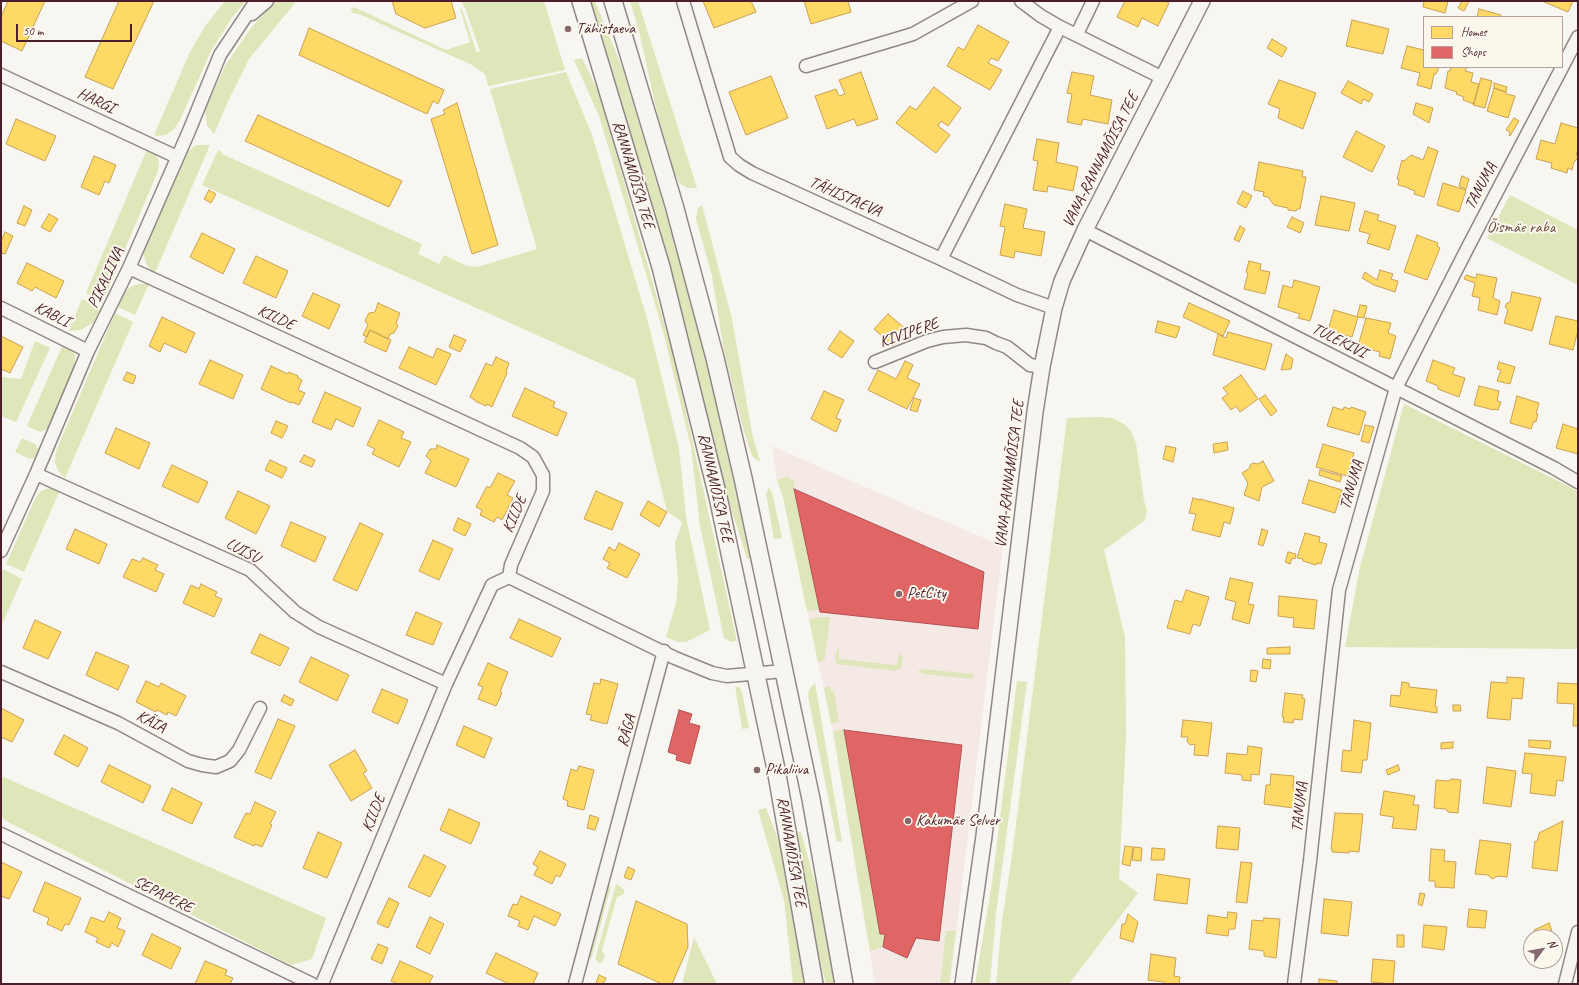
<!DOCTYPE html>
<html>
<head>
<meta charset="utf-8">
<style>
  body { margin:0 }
  #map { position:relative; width:1579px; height:985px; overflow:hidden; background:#f8f6f0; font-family:Caveat,sans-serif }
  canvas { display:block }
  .frame { position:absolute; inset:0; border:2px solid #4a1f2b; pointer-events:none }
  .legend { position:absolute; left:1423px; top:16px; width:140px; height:52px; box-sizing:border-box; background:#fbf7ec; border:1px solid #b4a19f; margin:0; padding:5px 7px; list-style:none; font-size:12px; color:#4a1f2b }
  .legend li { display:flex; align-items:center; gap:8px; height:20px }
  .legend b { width:20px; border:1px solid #b4a19f }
  .north { position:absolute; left:1523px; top:929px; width:40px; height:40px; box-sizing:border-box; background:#fbf7ec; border:1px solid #b4a19f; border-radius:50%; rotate:58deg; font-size:11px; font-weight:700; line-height:16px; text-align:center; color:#4a1f2b }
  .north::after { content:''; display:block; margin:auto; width:14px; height:18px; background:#876a70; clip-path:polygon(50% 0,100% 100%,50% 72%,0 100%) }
  .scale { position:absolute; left:16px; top:24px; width:116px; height:18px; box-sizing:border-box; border:2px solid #4a1f2b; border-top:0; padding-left:5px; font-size:12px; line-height:14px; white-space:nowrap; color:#4a1f2b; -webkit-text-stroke:3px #fbf7ec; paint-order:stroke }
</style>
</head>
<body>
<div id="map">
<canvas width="1579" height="985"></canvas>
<div class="frame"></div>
<ul class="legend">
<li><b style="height:11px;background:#ffd966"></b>Homes</li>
<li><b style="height:11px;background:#e06666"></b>Shops</li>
</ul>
<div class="north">N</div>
<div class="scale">50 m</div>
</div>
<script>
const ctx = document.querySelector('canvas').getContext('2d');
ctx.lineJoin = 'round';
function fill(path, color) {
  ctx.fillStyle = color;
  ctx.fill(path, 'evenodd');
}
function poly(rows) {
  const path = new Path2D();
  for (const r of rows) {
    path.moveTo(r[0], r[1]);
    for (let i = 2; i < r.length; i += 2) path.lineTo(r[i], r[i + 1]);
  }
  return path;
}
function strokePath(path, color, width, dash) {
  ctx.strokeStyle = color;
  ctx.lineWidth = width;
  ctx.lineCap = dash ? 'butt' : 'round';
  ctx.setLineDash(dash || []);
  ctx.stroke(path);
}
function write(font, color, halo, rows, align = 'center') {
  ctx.font = font + ' Caveat,sans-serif';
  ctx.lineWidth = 4;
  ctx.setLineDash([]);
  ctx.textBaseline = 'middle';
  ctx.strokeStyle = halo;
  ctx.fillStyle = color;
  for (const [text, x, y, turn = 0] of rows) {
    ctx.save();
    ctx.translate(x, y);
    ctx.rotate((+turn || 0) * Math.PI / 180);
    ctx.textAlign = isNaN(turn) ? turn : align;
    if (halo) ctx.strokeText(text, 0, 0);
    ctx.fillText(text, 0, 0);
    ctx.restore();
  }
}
const built = poly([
  [772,446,918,510,1003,546,950,984,875,984,832,727,783,497,777,480]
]);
const green = poly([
  [225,1,246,1,231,19,211,51,180,120,174,129,166,135,157,136,154,135,190,52,206,25],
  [275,1,294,1,295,3,249,59,229,99,214,134,207,125,205,110,225,66,251,28],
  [461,1,544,1,565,70,488,86,485,74,472,65,359,14,352,13,351,9,354,7,446,50,470,42,460,9,462,9,477,53,480,51,465,8],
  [591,1,595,1,623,70,660,193,706,358,751,559,747,559,726,492,692,350,661,234],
  [630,1,638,1,697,188,688,188,680,184,675,175,656,108,639,31],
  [582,58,599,93,674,358,737,641,731,642,724,638,700,526,691,447,663,331,599,116,574,60],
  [566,72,592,135,648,322,679,448,686,517,710,630,686,642,678,642,666,637,676,603,678,580,675,543,682,524,680,520,667,512,635,379,202,185,218,150,222,152,222,154,422,244,418,254,439,264,444,255,467,266,477,267,537,249,490,89],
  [196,145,210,145,154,275,147,266,143,252,186,153],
  [148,147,155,153,159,161,158,171,103,301,86,293],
  [1510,195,1578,230,1578,285,1487,238],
  [702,205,732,319,752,433,760,462,753,457,750,451,742,424,724,351,712,276,696,219,698,208],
  [140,284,149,284,135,315,118,307,124,293,132,286],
  [82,299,101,308,93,323,80,330,69,331],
  [115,313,133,322,65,478,59,472,55,463,56,451],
  [35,341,50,348,16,422,1,416,1,377,21,379],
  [64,342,72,350,75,356,74,369,47,429,40,432,27,426],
  [1404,404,1578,491,1578,649,1345,647,1360,567],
  [1099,417,1113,418,1124,424,1131,431,1136,443,1144,501,1147,510,1145,520,1104,550,1125,637,1126,735,1119,879,1138,893,1069,984,996,984,1002,920,1012,856,1067,418],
  [22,438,35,444,38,449,35,457,30,459,15,452],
  [787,477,794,481,794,490,820,609,807,611,783,497,777,480],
  [51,487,61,488,24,572,6,564,35,499,41,491],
  [769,487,773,496,782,538,774,539,766,494],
  [3,569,22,579,1,627,1,575],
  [821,617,830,617,825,658,822,661,818,662,809,619],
  [839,648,839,659,896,665,899,654,901,655,903,657,901,668,895,671,837,664,835,660,837,649],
  [922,669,973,674,973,679,922,674,918,670],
  [1017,681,1027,682,996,913,990,984,975,984,992,883],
  [815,683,842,841,837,842,809,701,808,693,810,688],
  [735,686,739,687,742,692,749,728,742,729],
  [828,686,834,692,839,722,831,724,824,688],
  [841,729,844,730,880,934,885,934,883,947,870,951,833,731],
  [1,776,326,918,312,959,291,965,4,820,1,816],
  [766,808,779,842,804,984,793,984,784,900,758,810],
  [797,832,801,832,821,904,834,984,826,984,818,953],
  [616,884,621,887,624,890,624,894,617,897,602,950,605,957,601,963,599,963,595,959],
  [611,886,591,960,588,956,607,887],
  [946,931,956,931,949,984,940,984],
  [694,937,717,984,682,984]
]);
const homes = poly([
  [8,1,45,1,22,51,1,41,1,17,8,1],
  [119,1,154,1,113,89,85,77,119,1],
  [392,1,451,1,456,18,425,28,396,14,392,1],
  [703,1,751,1,756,12,714,28,703,1],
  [804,1,848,1,851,12,811,24,804,1],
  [1125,1,1165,1,1169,3,1158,26,1142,18,1138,27,1117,17,1125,1],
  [1424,1,1448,1,1445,13,1423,7,1424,1],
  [1462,1,1469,1,1464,11,1458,8,1462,1],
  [1542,1,1573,1,1568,12,1542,1],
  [1479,9,1501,15,1501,17,1477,17,1479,9],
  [1352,20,1389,29,1383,54,1346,46,1352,20],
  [978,25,1009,42,998,61,991,58,988,63,1002,70,990,90,947,66,958,47,964,50,978,25],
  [309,28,444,90,438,104,433,101,427,114,299,55,309,28],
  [1272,39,1287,48,1282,57,1267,48,1272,39],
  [1407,46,1424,50,1424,67,1439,67,1436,74,1434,74,1431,89,1417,85,1420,73,1401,68,1407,46],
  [1451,67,1467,67,1465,71,1473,73,1471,82,1479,84,1474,104,1463,100,1464,97,1456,94,1457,92,1445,88,1448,71,1450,71,1451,67],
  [861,72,878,119,857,126,854,119,827,129,815,96,836,89,839,96,845,94,839,80,861,72],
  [1072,72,1094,76,1090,95,1112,100,1108,124,1083,119,1081,125,1067,122,1072,94,1067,93,1072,72],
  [771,76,788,118,746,135,729,92,771,76],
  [1481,78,1492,81,1485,108,1473,105,1481,78],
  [1279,80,1316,93,1303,129,1278,118,1280,109,1268,104,1279,80],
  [1348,81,1373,94,1369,102,1363,99,1361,104,1341,93,1348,81],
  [1494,83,1507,87,1506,92,1494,88,1494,83],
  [934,87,961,108,948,126,941,121,938,126,950,135,936,153,896,123,910,106,916,110,934,87],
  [1494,88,1506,92,1506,94,1515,96,1508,118,1487,111,1494,88],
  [457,103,498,245,472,254,431,119,445,114,443,110,457,103],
  [1416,103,1433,108,1429,123,1413,114,1416,103],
  [258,115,402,181,389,207,245,141,258,115],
  [1514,118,1519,121,1510,136,1509,135,1510,132,1506,130,1514,118],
  [16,119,56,136,45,161,6,144,16,119],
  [1561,123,1578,128,1578,150,1576,153,1578,158,1574,162,1572,170,1568,168,1567,173,1551,168,1552,163,1536,159,1541,140,1555,144,1561,123],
  [1356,131,1385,146,1372,172,1343,157,1356,131],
  [1037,139,1059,143,1056,162,1078,167,1073,191,1048,186,1047,192,1033,190,1038,161,1033,160,1037,139],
  [1428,147,1438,151,1424,197,1414,194,1415,191,1409,189,1409,188,1398,185,1399,179,1397,179,1402,160,1404,161,1411,155,1423,160,1428,147],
  [94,156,116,165,109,183,105,181,99,195,81,187,94,156],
  [1259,162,1303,171,1302,177,1306,177,1300,209,1297,209,1296,211,1288,210,1288,208,1274,205,1268,197,1263,196,1264,192,1254,190,1259,162],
  [1462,176,1469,179,1466,189,1459,186,1462,176],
  [1443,183,1466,190,1459,212,1437,205,1443,183],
  [209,190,216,194,211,203,204,199,209,190],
  [1243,191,1252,196,1246,208,1237,203,1243,191],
  [1321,196,1355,203,1349,231,1315,225,1321,196],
  [1005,204,1027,209,1023,228,1045,232,1041,256,1015,251,1014,258,1000,255,1005,227,1000,226,1005,204],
  [24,206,32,210,25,226,17,223,24,206],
  [1365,211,1379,215,1377,220,1396,226,1389,250,1367,243,1370,234,1359,231,1365,211],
  [49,214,58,219,50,232,41,227,49,214],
  [1292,217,1304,223,1300,233,1287,227,1292,217],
  [1240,226,1245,229,1239,242,1234,239,1240,226],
  [5,232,13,236,5,254,1,253,1,241,5,232],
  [202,233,235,249,223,274,190,257,202,233],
  [1417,235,1438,243,1437,246,1440,248,1427,280,1404,272,1417,235],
  [256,256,288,271,276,298,243,283,256,256],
  [1249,261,1261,264,1260,270,1270,272,1265,294,1244,289,1248,273,1246,272,1249,261],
  [27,263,64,281,56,298,35,287,32,291,17,283,27,263],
  [1380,270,1393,274,1391,279,1398,281,1395,292,1374,285,1362,278,1365,272,1377,280,1380,270],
  [1477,274,1497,278,1493,298,1500,301,1497,315,1478,310,1480,298,1472,296,1475,283,1464,279,1466,275,1476,278,1477,274],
  [1294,280,1320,287,1310,321,1298,318,1300,314,1278,307,1283,285,1292,288,1294,280],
  [1512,292,1541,298,1532,331,1504,323,1508,310,1505,307,1507,303,1510,302,1512,292],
  [313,293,340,305,329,329,302,316,313,293],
  [378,303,400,313,396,323,398,326,394,333,390,334,388,339,370,330,367,337,363,335,368,325,365,321,369,313,375,312,378,303],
  [1189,303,1230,321,1223,336,1183,317,1189,303],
  [1360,305,1367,306,1364,318,1357,317,1360,305],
  [1334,310,1358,317,1352,337,1328,330,1334,310],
  [888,314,907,330,893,346,874,329,888,314],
  [1556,316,1578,321,1578,330,1573,350,1549,344,1556,316],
  [162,317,195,333,186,353,164,343,160,352,149,346,162,317],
  [1366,318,1391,323,1388,333,1396,336,1390,359,1379,356,1380,352,1358,346,1366,318],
  [1158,321,1180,327,1176,338,1155,332,1158,321],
  [370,330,391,340,386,352,364,342,370,330],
  [840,331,854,341,842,358,828,349,840,331],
  [1228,332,1272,344,1265,370,1213,355,1218,334,1226,338,1228,332],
  [454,335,466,340,460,352,449,347,454,335],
  [1,336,23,347,10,373,1,369,1,336],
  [409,347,433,358,437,348,451,354,436,385,399,368,409,347],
  [1286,354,1293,359,1291,369,1281,370,1286,354],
  [496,357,509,363,506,372,507,373,492,407,487,404,486,406,475,401,475,400,470,397,486,363,492,366,496,357],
  [210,360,243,375,233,399,199,384,210,360],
  [1433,360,1455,368,1452,374,1465,378,1459,397,1438,389,1438,386,1426,381,1433,360],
  [905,361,913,365,907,378,920,384,907,409,868,390,878,370,896,379,905,361],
  [1499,362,1515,367,1510,384,1497,381,1501,370,1497,369,1499,362],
  [271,366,288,374,289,372,298,376,298,378,302,380,298,390,305,393,299,405,292,402,291,403,261,389,271,366],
  [127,372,136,376,133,384,123,380,127,372],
  [1241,375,1258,399,1240,412,1236,406,1231,410,1222,398,1228,394,1223,388,1241,375],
  [1479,386,1499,391,1497,401,1501,402,1498,410,1494,409,1494,410,1474,405,1479,386],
  [525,388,555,402,553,407,567,413,557,436,512,416,525,388],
  [824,391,844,400,836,418,841,420,836,432,811,419,824,391],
  [325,392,361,408,353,427,336,419,331,430,312,422,325,392],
  [1265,395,1277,411,1271,416,1259,399,1265,395],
  [1517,396,1539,403,1536,414,1538,414,1536,422,1534,421,1531,429,1510,423,1517,396],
  [914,398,921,400,917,412,910,410,914,398],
  [1333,407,1343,410,1344,407,1350,409,1351,407,1366,412,1359,435,1327,426,1333,407],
  [379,420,404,432,401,438,411,442,399,467,372,454,375,449,367,445,379,420],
  [276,421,288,426,282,438,271,433,276,421],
  [1563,424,1578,429,1578,454,1556,448,1563,424],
  [1365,425,1374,427,1369,443,1361,441,1365,425],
  [116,428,150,443,139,469,105,453,116,428],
  [1227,442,1228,450,1214,453,1213,444,1227,442],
  [1323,444,1354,453,1347,476,1316,467,1323,444],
  [437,445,469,459,456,487,425,473,431,461,426,456,430,449,436,449,437,445],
  [1166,446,1176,448,1173,462,1163,459,1166,446],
  [304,455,315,460,312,467,300,462,304,455],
  [270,460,287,468,282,478,265,470,270,460],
  [1263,461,1274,481,1262,487,1259,501,1244,495,1248,483,1242,473,1250,468,1250,465,1253,463,1258,464,1263,461],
  [172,465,208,482,198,503,162,486,172,465],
  [1320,470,1342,476,1340,482,1319,475,1320,470],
  [498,473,515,481,507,495,513,498,502,520,497,517,494,522,480,515,482,510,476,507,487,486,490,488,498,473],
  [1309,480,1342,490,1335,513,1302,503,1309,480],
  [238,491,270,506,256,534,225,518,238,491],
  [596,491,623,503,612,530,584,519,596,491],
  [1193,498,1200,500,1200,499,1234,508,1230,524,1224,522,1220,537,1192,530,1196,514,1189,513,1193,498],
  [648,501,667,512,659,527,640,515,648,501],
  [458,518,471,524,465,536,453,530,458,518],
  [291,522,326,537,315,562,281,546,291,522],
  [360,523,383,534,357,591,333,580,360,523],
  [75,529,107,544,99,564,66,549,75,529],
  [1262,529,1268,531,1263,546,1258,544,1262,529],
  [1305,533,1320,537,1319,542,1327,544,1321,564,1317,563,1316,565,1303,561,1303,559,1297,558,1305,533],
  [433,540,453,549,439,580,419,571,433,540],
  [619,543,640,554,627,578,607,568,610,563,603,559,609,547,615,551,619,543],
  [1288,552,1296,554,1295,559,1292,558,1290,564,1285,562,1288,552],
  [143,558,158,565,155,570,164,574,156,592,123,577,132,559,140,562,143,558],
  [1230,578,1253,583,1248,604,1254,605,1249,624,1232,619,1236,602,1225,599,1230,578],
  [201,584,217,592,215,596,222,599,214,617,183,603,191,585,199,589,201,584],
  [1186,590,1209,597,1200,626,1193,624,1190,634,1167,628,1175,600,1182,602,1186,590],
  [1279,596,1317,600,1314,629,1293,627,1294,618,1278,616,1279,596],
  [416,612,442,623,433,645,406,635,416,612],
  [519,619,561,638,552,657,510,638,519,619],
  [35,620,61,632,48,659,23,648,35,620],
  [260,634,289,648,280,666,251,653,260,634],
  [1290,647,1290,654,1267,654,1267,648,1290,647],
  [96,652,129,666,118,690,86,675,96,652],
  [311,657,349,675,337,701,299,682,311,657],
  [1263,659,1271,660,1270,669,1262,668,1263,659],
  [488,663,508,672,500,692,502,693,496,706,478,699,483,687,478,685,488,663],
  [1251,670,1258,671,1256,682,1250,681,1251,670],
  [1507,677,1524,678,1522,699,1512,698,1510,720,1487,718,1491,682,1507,683,1507,677],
  [601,679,618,684,607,724,590,720,592,715,586,714,594,683,600,684,601,679],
  [146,681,159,687,161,683,186,696,176,716,168,712,167,715,157,710,156,712,136,702,146,681],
  [1402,682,1409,683,1409,687,1437,690,1435,706,1437,707,1437,713,1390,706,1391,695,1400,696,1402,682],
  [1558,683,1578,684,1578,726,1573,726,1574,704,1557,703,1558,683],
  [382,689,408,700,398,724,372,712,382,689],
  [1285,693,1303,695,1302,698,1305,699,1302,720,1294,719,1293,723,1283,722,1284,717,1282,717,1285,693],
  [284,695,294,700,291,706,281,701,284,695],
  [1453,705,1460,705,1461,711,1453,711,1453,705],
  [1,708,24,720,12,742,1,737,1,708],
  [278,719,295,726,271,779,255,772,278,719],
  [1183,720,1212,723,1208,756,1194,755,1195,744,1190,745,1187,741,1188,737,1181,737,1183,720],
  [1354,720,1371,723,1367,760,1363,760,1361,773,1341,771,1343,750,1351,751,1354,720],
  [464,726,492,738,484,758,456,745,464,726],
  [64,735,88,748,78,767,54,754,64,735],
  [1529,740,1551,741,1550,749,1529,747,1529,740],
  [1453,742,1453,748,1441,749,1441,743,1453,742],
  [1248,746,1262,748,1259,775,1251,774,1251,781,1242,780,1242,775,1225,773,1227,753,1247,755,1248,746],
  [355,750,367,771,363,773,372,788,351,801,329,765,355,750],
  [1525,753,1566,757,1563,781,1557,780,1555,796,1530,793,1532,774,1522,773,1525,753],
  [109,765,151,786,143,803,101,782,109,765],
  [1398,765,1400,770,1388,775,1386,770,1398,765],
  [579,766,594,770,584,810,567,806,568,801,563,799,571,769,577,771,579,766],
  [1487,767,1516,771,1511,807,1483,803,1487,767],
  [1271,774,1294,776,1293,789,1295,789,1293,808,1264,804,1266,785,1270,785,1271,774],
  [1452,779,1461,780,1458,813,1448,812,1446,809,1434,808,1436,780,1448,781,1452,779],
  [172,788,202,803,192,824,162,810,172,788],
  [1384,791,1415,796,1413,805,1419,805,1416,830,1392,828,1394,817,1380,815,1384,791],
  [255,802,276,812,270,824,272,825,262,847,255,844,254,846,234,837,246,813,250,814,255,802],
  [449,809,480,823,471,844,440,830,449,809],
  [1335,813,1363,814,1359,852,1349,851,1349,853,1332,852,1332,849,1331,849,1335,813],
  [590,815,599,818,595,830,587,828,590,815],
  [1563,821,1557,871,1532,868,1535,841,1537,842,1539,833,1563,821],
  [1218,826,1240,828,1238,850,1216,848,1218,826],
  [318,832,342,843,327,878,303,868,318,832],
  [1480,840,1511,844,1507,877,1498,876,1492,879,1488,875,1475,874,1480,840],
  [1125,846,1133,847,1130,866,1122,864,1125,846],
  [1134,847,1142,848,1141,861,1132,860,1134,847],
  [1152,848,1165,849,1164,860,1151,860,1152,848],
  [1431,849,1445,850,1444,861,1456,862,1454,888,1435,887,1435,881,1429,881,1431,849],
  [540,851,566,864,560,877,556,875,552,884,534,875,538,867,533,864,540,851],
  [424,855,446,866,430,897,408,887,424,855],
  [1,862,22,872,9,899,1,896,1,862],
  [1241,862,1252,863,1247,903,1236,902,1241,862],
  [628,867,635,870,631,880,624,877,628,867],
  [1157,874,1190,879,1187,904,1154,900,1157,874],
  [45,882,81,898,69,925,65,924,62,931,47,924,49,918,33,911,45,882],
  [1420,893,1425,894,1422,906,1418,904,1420,893],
  [521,896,561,914,555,926,534,916,528,930,518,926,520,921,508,916,513,904,517,905,521,896],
  [389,898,399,903,388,928,377,923,389,898],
  [1324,899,1352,902,1348,936,1321,933,1324,899],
  [636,901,687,924,688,947,672,984,662,984,618,964,636,901],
  [1469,909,1487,911,1485,928,1467,927,1469,909],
  [109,912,121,918,117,928,125,931,118,947,112,943,109,948,96,942,98,938,85,932,91,917,104,922,109,912],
  [1228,912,1237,913,1235,929,1229,929,1228,936,1206,933,1208,915,1227,918,1228,912],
  [1128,914,1138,922,1133,942,1120,938,1122,924,1125,924,1128,914],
  [430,917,444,924,430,954,416,947,430,917],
  [1264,918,1280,919,1276,958,1264,956,1264,951,1249,949,1252,920,1263,921,1264,918],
  [1549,923,1552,931,1537,937,1534,930,1549,923],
  [1424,925,1447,927,1444,950,1422,947,1424,925],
  [152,934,181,948,171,969,142,955,152,934],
  [1397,935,1404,935,1404,947,1397,947,1397,935],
  [378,944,388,948,382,964,371,959,378,944],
  [496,953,538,973,533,984,509,984,486,973,496,953],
  [1151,954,1176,958,1174,976,1180,977,1179,984,1164,984,1164,982,1148,980,1151,954],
  [1373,959,1395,961,1393,984,1371,982,1373,959],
  [205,961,227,970,225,975,233,978,230,984,195,984,205,961],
  [400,961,433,976,429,984,398,984,391,981,400,961],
  [599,975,606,978,603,984,596,983,599,975],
  [1319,979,1337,981,1337,984,1319,984,1319,979]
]);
const shops = poly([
  [794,489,984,572,978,629,820,612,794,489],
  [679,710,692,714,689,723,700,726,690,764,676,760,677,755,668,752,679,710],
  [844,730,962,745,939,941,916,938,907,958,883,947,885,934,880,934,844,730]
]);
const minor = poly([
  [683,1,730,157,739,165,752,173,941,259,1017,295,1054,308],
  [1021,1,1041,16,1060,27,1163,78],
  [252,14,267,1],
  [1077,34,1093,1],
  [806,66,913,34,972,1],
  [1,75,177,157],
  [1085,230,1554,468,1578,482],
  [941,259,1060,27],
  [129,268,520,448,533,457,543,475,543,491,511,565,509,577,492,585,446,684,322,984],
  [1,308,88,351],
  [875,362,927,341,943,337,966,335,986,338,996,343,1007,347,1030,365,1042,367],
  [36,474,250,570,295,612,319,627,446,684],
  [1,551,36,474,88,351,129,268,189,131,220,55,256,1],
  [509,577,675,658,712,673,727,676,784,671],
  [1,672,118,723,188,761,202,765,216,767,230,761,239,750,260,708],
  [1,834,312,984],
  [575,984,664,651],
  [1294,984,1310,861,1339,590,1396,388,1469,245,1578,37],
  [1565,984,1578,932]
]);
const tertiary = poly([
  [963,984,984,836,1035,412,1042,367,1054,308,1062,281,1085,230,1202,1]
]);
const secondary = poly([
  [581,1,661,267,718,497,776,769,814,984],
  [613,1,674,205,715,358,743,478,811,799,844,984]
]);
const markers = [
  [568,29,4,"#876a70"],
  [899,594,4,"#876a70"],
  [757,770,4,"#876a70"],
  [908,821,4,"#876a70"]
];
const poiNames = [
  ["Tähistaeva",576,29],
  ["PetCity",907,594],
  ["Pikaliiva",765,770],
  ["Kakumäe Selver",916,821]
];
const streetNames = [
  ["HARGI",96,101,25],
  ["VANA-RANNAMÕISA TEE",1101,160,-63],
  ["RANNAMÕISA TEE",633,175,73],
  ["TANUMA",1481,186,-62],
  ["TÄHISTAEVA",845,197,24],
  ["PIKALIIVA",106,278,-65],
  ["KABLI",52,315,26],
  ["KILDE",276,318,25],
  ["KIVIPERE",909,333,-19],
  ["TULEKIVI",1339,341,27],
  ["VANA-RANNAMÕISA TEE",1010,474,-83],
  ["TANUMA",1352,485,-74],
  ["RANNAMÕISA TEE",715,488,77],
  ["KILDE",515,514,-67],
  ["LUISU",243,551,28],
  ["KÄIA",151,722,27],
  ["RÄGA",627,731,-75],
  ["TANUMA",1300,807,-84],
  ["KILDE",374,813,-68],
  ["RANNAMÕISA TEE",791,852,80],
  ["SEPAPERE",163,895,26]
];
const parkNames = [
  ["Õismäe raba",1521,228]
];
fill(built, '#f5e9e6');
fill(green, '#dfe6ba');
fill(homes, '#ffd966');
strokePath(homes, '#c9a154', 1);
fill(shops, '#e06666');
strokePath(shops, '#b35154', 1);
strokePath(minor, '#918787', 15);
strokePath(tertiary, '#918787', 18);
strokePath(secondary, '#918787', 20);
strokePath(minor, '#f6f5f1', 12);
strokePath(tertiary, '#f6f5f1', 15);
strokePath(secondary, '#f6f5f1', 17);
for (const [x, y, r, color] of markers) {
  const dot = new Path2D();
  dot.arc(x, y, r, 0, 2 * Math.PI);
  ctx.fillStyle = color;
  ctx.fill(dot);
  strokePath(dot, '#fbf7ec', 1.5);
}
write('16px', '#4a1f2b', '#fbf7ec', poiNames, 'left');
write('16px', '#4a1f2b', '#fbf7ec', streetNames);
write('16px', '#6a4e44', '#fbf7ec', parkNames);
</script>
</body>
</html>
